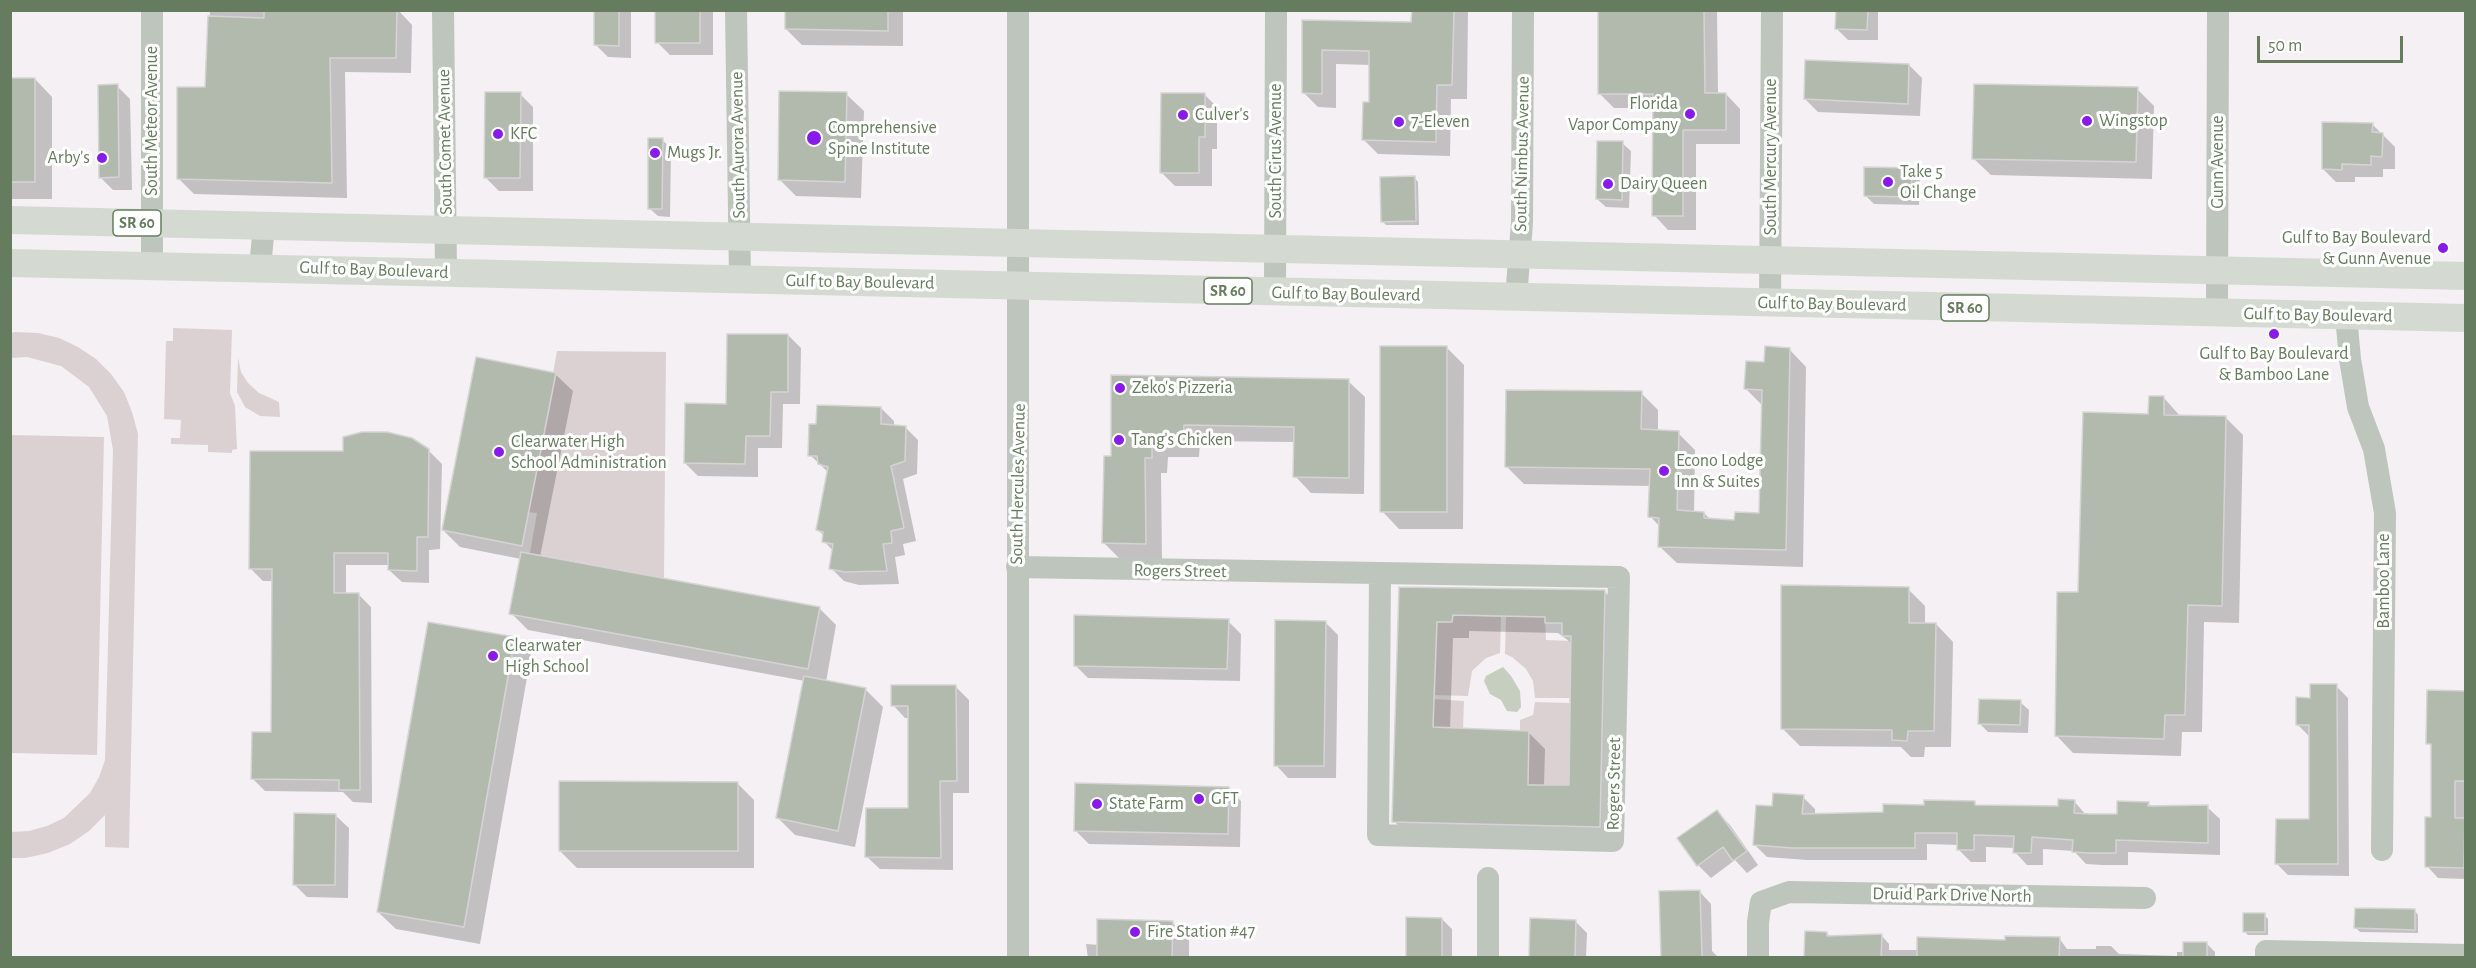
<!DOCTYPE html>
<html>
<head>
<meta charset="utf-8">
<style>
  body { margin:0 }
  #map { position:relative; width:2476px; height:968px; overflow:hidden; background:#f4f0f3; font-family:"Alegreya Sans",sans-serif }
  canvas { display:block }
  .frame { position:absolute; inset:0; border:12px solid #667c5e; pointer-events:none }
  .scale { position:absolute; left:2257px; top:36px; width:146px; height:27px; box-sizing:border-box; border:3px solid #667c5e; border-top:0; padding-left:8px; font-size:18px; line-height:21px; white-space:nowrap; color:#667c5e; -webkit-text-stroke:4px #fff; paint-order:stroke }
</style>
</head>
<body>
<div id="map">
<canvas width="2476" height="968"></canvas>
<div class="frame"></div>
<div class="scale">50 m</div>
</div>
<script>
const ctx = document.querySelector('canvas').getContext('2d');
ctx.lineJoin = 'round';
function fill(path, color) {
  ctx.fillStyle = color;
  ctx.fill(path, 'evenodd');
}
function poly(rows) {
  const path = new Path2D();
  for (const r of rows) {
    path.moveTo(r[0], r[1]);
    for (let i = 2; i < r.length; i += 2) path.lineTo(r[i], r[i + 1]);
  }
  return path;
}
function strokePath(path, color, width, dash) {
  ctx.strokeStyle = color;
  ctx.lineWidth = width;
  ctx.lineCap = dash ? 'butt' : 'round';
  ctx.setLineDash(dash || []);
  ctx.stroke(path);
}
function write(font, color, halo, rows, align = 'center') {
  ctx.font = font + ' "Alegreya Sans",sans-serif';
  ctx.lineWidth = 6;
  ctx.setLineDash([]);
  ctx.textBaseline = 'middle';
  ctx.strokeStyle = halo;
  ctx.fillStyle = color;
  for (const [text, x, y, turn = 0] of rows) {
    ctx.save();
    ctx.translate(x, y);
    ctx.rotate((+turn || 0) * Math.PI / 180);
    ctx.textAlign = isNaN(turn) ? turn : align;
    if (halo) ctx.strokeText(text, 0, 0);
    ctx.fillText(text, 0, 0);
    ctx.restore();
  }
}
const green = poly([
  [173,328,232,330,230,393,235,406,237,449,232,450,232,453,208,452,208,445,171,444,171,438,180,438,181,420,164,419,166,341,173,341],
  [15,332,38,333,59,338,78,347,96,359,111,374,124,392,132,412,138,434,129,848,105,847,105,815,89,831,70,844,48,853,25,858,11,858,11,832,29,831,47,826,64,818,90,793,99,777,105,760,113,450,107,416,89,387,61,366,27,357,11,358,11,333],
  [557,351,666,352,664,578,530,553,537,513,528,512],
  [238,358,241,372,248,383,259,393,279,402,280,417,260,416,245,407,237,392],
  [11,435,104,437,97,755,11,753],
  [1453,615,1501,617,1500,653,1486,658,1472,671,1468,696,1434,695,1437,622,1452,622],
  [1506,617,1545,617,1546,640,1571,641,1570,698,1535,698,1533,681,1526,669,1512,657,1505,654],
  [1434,699,1464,701,1463,729,1431,782],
  [1535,702,1570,703,1569,785,1553,785,1552,791,1526,791,1529,731,1520,731,1520,720,1533,715]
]);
const water = poly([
  [1503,667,1511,676,1520,691,1521,707,1517,712,1507,711,1501,700,1490,694,1484,681,1486,676]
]);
const shadow = poly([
  [210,10,398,10,412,25,411,73,345,72,347,198,194,194,178,178,207,89],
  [595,10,631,10,631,58,608,57,595,44],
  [657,10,713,10,713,55,670,55,657,42],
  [786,10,903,10,903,46,802,45,786,29],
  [1413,10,1468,10,1467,99,1451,99,1450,156,1378,154,1363,139,1370,104,1371,65,1336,64,1336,108,1318,107,1303,92,1304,22,1413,23],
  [1600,10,1717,10,1718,94,1726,94,1740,109,1740,144,1696,144,1696,230,1668,230,1654,215,1654,108,1614,108,1600,94],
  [1837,10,1878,10,1878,40,1848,40,1837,29],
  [1909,65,1922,78,1920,116,1818,112,1805,99],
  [10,79,35,79,52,97,52,199,10,199],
  [117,86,130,99,132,190,113,190,100,177],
  [2137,89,2154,106,2152,179,1991,175,1973,158],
  [520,94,533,107,533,191,499,191,486,178],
  [846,94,864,111,861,198,796,196,779,179],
  [1204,94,1217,107,1217,149,1212,149,1212,186,1175,186,1162,173],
  [2372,124,2395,147,2395,169,2383,169,2383,177,2355,177,2355,182,2336,182,2323,169],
  [662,140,671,148,670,217,658,216,649,208],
  [1622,143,1631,151,1629,208,1606,207,1597,199],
  [1911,170,1920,178,1919,205,1874,204,1865,195],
  [1415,178,1418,182,1419,225,1386,225,1382,221],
  [788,335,801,348,800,404,783,404,782,448,758,448,758,477,698,476,685,463,728,405],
  [1447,348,1464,365,1463,529,1399,529,1382,511],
  [1789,349,1806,367,1803,567,1677,563,1659,546,1660,527,1650,516,1651,486,1524,484,1507,467,1641,393,1658,410,1658,432,1678,433,1695,450,1694,512,1704,513,1711,520,1736,521,1760,515,1763,406,1746,389,1766,363],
  [555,374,573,391,540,557,819,608,836,625,826,682,866,690,883,707,855,847,795,835,778,818,805,681,528,630,511,613,521,559,460,547,443,530],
  [1113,377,1348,381,1365,397,1364,494,1311,493,1295,476,1295,442,1200,441,1199,457,1168,457,1167,473,1161,473,1162,559,1120,559,1104,543,1112,458],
  [2164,398,2181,417,2226,418,2243,435,2239,623,2204,622,2202,732,2182,732,2181,756,2073,753,2056,735,2079,593],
  [881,408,894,421,894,426,905,427,918,440,917,474,903,479,916,541,903,544,905,555,895,557,899,584,859,585,844,581,831,568,833,551,824,541,824,536,817,529,829,473,810,455],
  [428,450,442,464,440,549,429,550,429,583,402,582,389,570,389,565,346,565,346,594,358,594,371,607,372,803,353,802,343,792,265,791,252,778,273,733,273,581,263,581,250,568],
  [1401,588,1605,592,1621,609,1616,843,1411,838,1394,821],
  [1469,631,1558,633,1573,644,1571,786,1544,786,1545,749,1528,732,1450,729,1453,638,1469,638],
  [1908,589,1925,606,1925,624,1936,624,1953,642,1951,747,1925,747,1924,757,1911,757,1901,747,1800,746,1783,729],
  [1228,621,1241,634,1240,681,1088,678,1075,665],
  [1325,622,1338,635,1336,778,1288,778,1276,765],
  [514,638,531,655,480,944,396,929,378,912],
  [2336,686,2348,698,2349,876,2288,875,2276,863,2311,821,2309,736,2297,724,2311,699],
  [956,687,969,700,969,793,953,793,953,870,880,869,867,857,910,810,910,718,905,718,893,705],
  [2466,692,2466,879,2438,878,2427,866,2432,819,2433,748,2428,743],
  [2020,702,2029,710,2028,733,1988,732,1980,724],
  [737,783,754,800,754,868,577,868,560,851],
  [1228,788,1241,801,1240,847,1089,844,1076,831],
  [1803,797,1815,809,1815,815,1885,814,1925,806,1974,803,1978,807,2059,807,2074,801,2086,815,2118,816,2148,803,2152,807,2207,807,2220,819,2220,855,2128,852,2128,865,2102,865,2086,864,2074,851,2043,849,2043,865,2027,865,2015,852,2015,848,1986,847,1986,862,1971,862,1958,849,1959,845,1927,844,1927,860,1807,860,1767,857,1754,844,1773,807],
  [1717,812,1730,825,1758,865,1747,873,1735,860,1711,878,1698,865],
  [336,816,349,828,348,898,307,897,294,884],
  [1700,892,1711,904,1712,951,1719,958,1662,958,1661,893],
  [2415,911,2418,915,2418,933,2360,932,2356,928],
  [2264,915,2268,919,2268,935,2248,935,2245,932],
  [1407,919,1442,919,1452,929,1452,958,1403,957,1407,957],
  [1532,920,1575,921,1587,933,1586,958,1530,958],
  [1172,922,1189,939,1189,958,1088,958,1086,944,1099,945],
  [1806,933,1827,933,1830,937,1881,935,1889,944,1889,950,1918,950,2059,938,2067,949,2096,949,2096,946,2111,946,2119,954,2177,956,2177,952,2185,952,2207,944,2215,952,2215,958,1806,958]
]);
const building = poly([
  [264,10,397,10,396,58,330,58,332,183,177,179,177,87,205,87,208,16,264,18,264,10],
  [594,10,619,10,619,46,594,45,594,10],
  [655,10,700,10,700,43,655,43,655,10],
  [785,10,888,10,888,31,785,29,785,10],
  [1412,10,1454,10,1452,85,1437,85,1436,142,1362,140,1363,102,1369,102,1369,51,1322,50,1322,94,1302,93,1302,20,1411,22,1412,10],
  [1598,10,1704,10,1705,93,1726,93,1726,130,1683,130,1683,216,1652,216,1653,94,1598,94,1598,10],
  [1836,10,1868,10,1867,30,1835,29,1836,10],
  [1805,60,1909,64,1908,104,1804,99,1805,60],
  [10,78,35,78,35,182,10,182,10,78],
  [118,84,119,177,99,178,98,85,118,84],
  [1974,84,2138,87,2136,162,1972,159,1974,84],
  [779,91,847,92,845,182,778,180,779,91],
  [485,92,521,92,520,178,484,178,485,92],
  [1161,93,1205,93,1205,137,1199,137,1199,173,1160,173,1161,93],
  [2322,122,2373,123,2372,132,2383,133,2382,157,2371,156,2371,165,2342,164,2342,170,2322,169,2322,122],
  [648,138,663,138,662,209,648,209,648,138],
  [1597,141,1623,141,1622,200,1596,199,1597,141],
  [1864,167,1912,168,1911,197,1864,196,1864,167],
  [1415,176,1416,221,1381,222,1380,177,1415,176],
  [727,334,788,334,788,392,771,392,770,436,746,436,745,464,684,463,685,403,726,404,727,334],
  [1380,346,1447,346,1447,512,1380,512,1380,346],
  [1765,346,1790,348,1786,550,1658,547,1659,518,1648,517,1650,469,1505,467,1506,390,1642,391,1641,429,1679,431,1677,510,1704,512,1704,518,1734,520,1735,512,1759,513,1762,390,1744,389,1746,361,1764,362,1765,346],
  [476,357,556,373,522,546,442,530,476,357],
  [1111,375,1349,379,1349,478,1293,477,1294,427,1184,425,1183,441,1152,441,1152,458,1145,458,1146,544,1102,543,1104,456,1111,456,1111,375],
  [2149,396,2164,396,2164,415,2226,416,2222,606,2188,605,2185,715,2165,715,2164,739,2055,736,2057,592,2078,592,2083,412,2148,414,2149,396],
  [817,405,881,407,881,424,906,426,905,461,891,466,904,528,891,531,892,543,883,544,887,571,845,572,829,569,833,544,822,542,823,532,816,530,828,467,818,464,817,456,808,456,809,424,816,424,817,405],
  [362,432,387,432,412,438,429,449,428,537,417,537,417,571,388,570,388,553,334,553,334,593,359,593,360,790,339,790,339,780,251,779,252,732,271,732,272,569,249,569,250,451,343,451,343,437,362,432],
  [521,552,820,607,808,669,509,614,521,552],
  [1781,585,1909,587,1909,623,1936,623,1934,731,1908,731,1907,741,1892,740,1892,730,1781,729,1781,585],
  [1399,587,1605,590,1600,827,1392,822,1399,587],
  [1453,615,1545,617,1545,623,1562,623,1562,636,1571,636,1569,785,1528,785,1529,731,1433,727,1437,622,1452,622,1453,615],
  [1074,615,1229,619,1227,669,1074,666,1074,615],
  [1275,620,1326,621,1324,766,1274,766,1275,620],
  [428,622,515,637,464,927,377,912,428,622],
  [804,676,866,688,838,831,776,818,804,676],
  [2310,684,2337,684,2338,864,2275,864,2276,819,2309,819,2309,725,2296,725,2296,697,2310,698,2310,684],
  [891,685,956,685,957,781,940,781,941,858,865,857,866,808,908,808,908,706,891,706,891,685],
  [2427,690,2466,691,2466,781,2455,781,2455,818,2465,818,2464,868,2425,867,2425,817,2431,817,2431,744,2426,744,2427,690],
  [1979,699,2021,700,2020,725,1978,724,1979,699],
  [559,781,738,782,738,851,559,851,559,781],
  [1075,783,1229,787,1228,834,1074,831,1075,783],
  [1773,793,1804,795,1802,814,1883,812,1883,804,1924,805,1924,800,1975,801,1975,805,2058,806,2058,799,2075,800,2074,813,2090,814,2117,814,2117,801,2149,802,2148,806,2208,805,2208,843,2116,840,2116,853,2088,853,2072,852,2073,840,2032,837,2031,853,2013,853,2014,836,1974,835,1974,850,1957,850,1957,833,1915,833,1915,848,1793,848,1753,845,1756,805,1772,806,1773,793],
  [1717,810,1747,851,1733,861,1723,847,1697,866,1677,838,1717,810],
  [294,813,336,814,335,885,293,885,294,813],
  [1700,890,1702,957,1661,957,1659,891,1700,890],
  [2355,908,2415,909,2415,930,2354,928,2355,908],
  [2243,913,2265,913,2265,932,2243,932,2243,913],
  [1406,917,1442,918,1442,957,1406,957,1406,917],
  [1530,918,1576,920,1575,957,1529,957,1530,918],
  [1097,919,1173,921,1172,957,1097,957,1097,919],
  [1805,931,1827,932,1827,936,1882,934,1881,957,1804,957,1805,931],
  [2005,936,2060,937,2059,957,1917,957,1917,937,2005,940,2005,936],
  [2183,942,2207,942,2207,957,2183,957,2183,942]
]);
const minor = poly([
  [152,10,152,267],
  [443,10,446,273],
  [736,10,740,279],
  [1018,10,1018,958],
  [260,267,264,226],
  [1275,292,1276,10],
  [1516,298,1522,223,1523,10],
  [1770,303,1772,10],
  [2217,313,2218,10],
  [2346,316,2350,359,2358,407,2374,449,2385,513,2382,850],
  [1017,567,1619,577,1613,841,1378,835,1380,573],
  [1488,878,1488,958],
  [1758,958,1758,922,1761,902,1789,892,2145,898],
  [2266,958,2266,951,2466,955]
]);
const major = poly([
  [10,220,2466,276],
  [10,263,2466,318]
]);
const markers = [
  [1690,114,6,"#881be9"],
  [1183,115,6,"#881be9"],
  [2087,121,6,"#881be9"],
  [1399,122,6,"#881be9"],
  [498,134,6,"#881be9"],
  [814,138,8,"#881be9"],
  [655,153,6,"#881be9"],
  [102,158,6,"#881be9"],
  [1888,182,6,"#881be9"],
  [1608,184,6,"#881be9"],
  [2443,248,6,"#881be9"],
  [2274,334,6,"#881be9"],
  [1120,388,6,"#881be9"],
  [1119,440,6,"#881be9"],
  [499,452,6,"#881be9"],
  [1664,471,6,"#881be9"],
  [493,656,6,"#881be9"],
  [1199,799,6,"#881be9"],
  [1097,804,6,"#881be9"],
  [1135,932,6,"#881be9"]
];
const shields = [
  [137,223,48],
  [1228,291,48],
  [1965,308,48]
];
const shieldNames = [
  ["SR 60",137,223],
  ["SR 60",1228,291],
  ["SR 60",1965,308]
];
const poiNames = [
  ["Florida",1678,104,"right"],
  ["Vapor Company",1678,125,"right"],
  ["Culver's",1195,115],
  ["Wingstop",2099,121],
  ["7-Eleven",1411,122],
  ["Comprehensive",828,128],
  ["Spine Institute",828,149],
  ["KFC",510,134],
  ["Mugs Jr.",667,153],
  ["Arby's",90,158,"right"],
  ["Take 5",1900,172],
  ["Oil Change",1900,193],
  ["Dairy Queen",1620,184],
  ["Gulf to Bay Boulevard",2431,238,"right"],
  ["& Gunn Avenue",2431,259,"right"],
  ["Gulf to Bay Boulevard",2274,354,"center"],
  ["& Bamboo Lane",2274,375,"center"],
  ["Zeko's Pizzeria",1132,388],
  ["Tang's Chicken",1131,440],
  ["Clearwater High",511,442],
  ["School Administration",511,463],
  ["Econo Lodge",1676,461],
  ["Inn & Suites",1676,482],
  ["Clearwater",505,646],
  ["High School",505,667],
  ["GFT",1211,799],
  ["State Farm",1109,804],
  ["Fire Station #47",1147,932]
];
const streetNames = [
  ["South Meteor Avenue",152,121,-90],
  ["South Comet Avenue",445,142,-91],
  ["South Aurora Avenue",738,145,-91],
  ["South Cirus Avenue",1276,151,-90],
  ["South Nimbus Avenue",1522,154,-89],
  ["South Mercury Avenue",1771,157,-90],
  ["Gunn Avenue",2218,162,-90],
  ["Gulf to Bay Boulevard",374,270,2],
  ["Gulf to Bay Boulevard",860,282,1],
  ["Gulf to Bay Boulevard",1346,294,1],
  ["Gulf to Bay Boulevard",1832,304,1],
  ["Gulf to Bay Boulevard",2318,315,1],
  ["South Hercules Avenue",1018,484,-89],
  ["Rogers Street",1180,571,1],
  ["Bamboo Lane",2384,581,-90],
  ["Rogers Street",1614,784,-89],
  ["Druid Park Drive North",1952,895,1]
];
fill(green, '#dbd1d2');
fill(water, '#c6cebf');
fill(shadow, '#0003');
fill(building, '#b2baae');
strokePath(building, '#d5d3d4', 1.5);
strokePath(minor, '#bec5bc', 22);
strokePath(major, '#d4dad2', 28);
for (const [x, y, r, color] of markers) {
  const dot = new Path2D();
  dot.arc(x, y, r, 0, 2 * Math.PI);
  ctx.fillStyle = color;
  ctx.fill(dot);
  strokePath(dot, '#fff', 2);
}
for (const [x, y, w] of shields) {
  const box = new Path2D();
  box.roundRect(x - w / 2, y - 13, w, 26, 4.5);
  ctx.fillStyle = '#fff';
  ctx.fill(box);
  strokePath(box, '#667c5e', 1.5);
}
write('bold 16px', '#667c5e', null, shieldNames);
write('18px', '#667c5e', '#fff', poiNames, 'left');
write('18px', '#667c5e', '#fff', streetNames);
</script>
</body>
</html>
